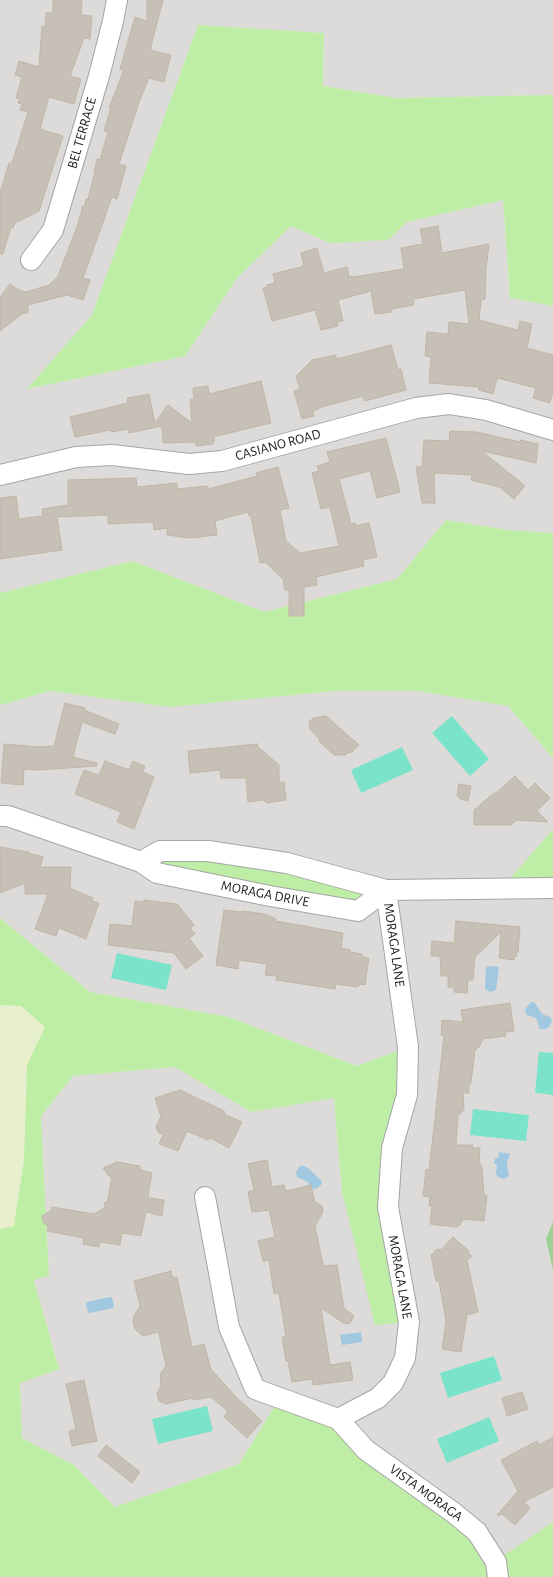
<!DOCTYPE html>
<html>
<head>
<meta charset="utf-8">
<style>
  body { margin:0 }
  canvas { display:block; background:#efede3 }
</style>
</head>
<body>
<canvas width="553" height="1577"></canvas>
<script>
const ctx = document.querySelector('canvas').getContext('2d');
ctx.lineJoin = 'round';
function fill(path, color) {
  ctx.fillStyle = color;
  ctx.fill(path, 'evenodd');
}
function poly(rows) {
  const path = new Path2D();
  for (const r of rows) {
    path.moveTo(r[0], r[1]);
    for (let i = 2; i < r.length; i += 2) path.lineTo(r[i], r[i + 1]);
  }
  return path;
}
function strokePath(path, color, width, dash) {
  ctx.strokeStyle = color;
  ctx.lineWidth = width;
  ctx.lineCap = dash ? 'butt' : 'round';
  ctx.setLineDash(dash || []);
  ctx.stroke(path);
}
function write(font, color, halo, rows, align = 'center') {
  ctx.font = font + ' "Alegreya Sans",sans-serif';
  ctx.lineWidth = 3;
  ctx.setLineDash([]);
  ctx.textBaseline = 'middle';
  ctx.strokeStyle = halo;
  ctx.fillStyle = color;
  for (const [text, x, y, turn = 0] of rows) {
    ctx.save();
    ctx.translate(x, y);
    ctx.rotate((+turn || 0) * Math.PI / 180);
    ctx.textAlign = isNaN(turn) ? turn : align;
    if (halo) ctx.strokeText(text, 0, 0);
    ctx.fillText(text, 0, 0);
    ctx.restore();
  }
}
const residential = poly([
  [0,0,553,0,553,95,396,98,323,86,324,33,198,25,92,315,28,389,185,356,237,278,291,226,330,243,387,240,407,222,503,200,510,298,553,306,553,533,507,530,446,520,397,579,264,612,133,561,0,593],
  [50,691,170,707,334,691,418,691,508,706,553,758,553,829,503,888,553,888,553,1221,546,1239,553,1271,553,1522,496,1562,280,1398,239,1464,115,1507,74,1465,22,1438,20,1382,59,1368,34,1280,49,1275,41,1116,73,1076,175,1067,251,1112,334,1098,342,1192,388,1207,407,1047,358,1066,229,1017,90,992,0,918,0,705]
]);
const farmland = poly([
  [0,1005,21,1006,45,1027,27,1065,24,1160,14,1227,0,1229]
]);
const grass = poly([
  [198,25,324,33,323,86,396,98,553,95,553,306,510,298,503,200,407,222,388,240,330,243,291,226,237,278,185,356,27,389,92,315],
  [446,520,507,530,553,533,553,758,508,706,418,691,334,691,170,707,50,691,0,705,0,593,133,561,264,612,397,579],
  [553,829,553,888,502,888],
  [160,851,386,890,358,911,157,873],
  [0,918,90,992,229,1017,357,1066,408,1047,392,1148,409,1322,375,1325,342,1192,334,1098,251,1112,175,1067,73,1076,41,1116,49,1276,34,1280,59,1369,20,1383,22,1438,74,1465,115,1507,239,1464,280,1398,338,1419,454,1513,496,1561,553,1522,553,1577,0,1577,0,1229,14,1226,24,1160,27,1065,45,1027,21,1006,0,1005]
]);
const forest = poly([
  [553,1221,553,1271,546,1239]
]);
const pitch = poly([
  [452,716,489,759,470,776,432,733],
  [402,747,413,770,361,793,351,770],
  [117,953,172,965,166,990,111,978],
  [539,1052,553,1053,553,1095,535,1093],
  [473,1109,529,1115,526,1141,470,1135],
  [494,1356,502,1380,448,1398,440,1373],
  [207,1406,213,1431,158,1444,152,1419],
  [489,1417,499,1441,447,1463,437,1439]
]);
const water = poly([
  [492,966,499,967,496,990,490,992,485,989,486,967],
  [531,1002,535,1003,542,1014,550,1017,552,1020,550,1026,546,1029,540,1029,536,1018,527,1015,525,1012,526,1008],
  [499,1152,510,1154,507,1163,509,1176,504,1179,498,1177,496,1173,497,1164,494,1164,495,1158,498,1158],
  [300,1166,304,1166,308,1168,322,1181,321,1185,315,1189,310,1188,308,1182,297,1177,296,1172],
  [110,1297,112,1298,114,1306,113,1308,90,1313,88,1312,86,1304,87,1302],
  [361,1332,362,1342,342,1345,340,1335]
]);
const building = poly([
  [53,0,82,0,81,15,92,16,90,39,84,38,70,76,81,79,74,104,49,97,40,129,63,136,39,211,15,223,13,228,11,227,3,254,0,254,0,193,9,163,12,163,28,112,20,110,22,104,18,103,20,99,16,98,22,77,15,75,19,61,39,67,42,26,45,27,46,13,53,13,53,0],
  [147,0,163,0,150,50,171,55,164,82,149,78,139,102,119,164,126,166,117,199,112,197,83,278,90,280,83,300,67,295,28,305,28,313,23,313,0,331,0,297,10,284,17,289,26,292,49,285,58,276,77,227,82,210,82,207,85,205,86,199,88,199,95,172,94,172,97,159,100,160,108,132,104,131,111,108,109,108,124,70,120,69,135,17,147,21,147,0],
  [438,226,442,253,489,244,486,269,485,299,481,300,479,320,518,330,520,321,532,324,527,348,553,355,553,391,550,403,533,398,536,388,497,378,493,394,479,390,479,387,429,383,431,357,425,356,427,332,448,334,449,322,469,324,465,290,413,299,414,305,391,309,392,312,375,314,371,291,338,300,343,321,337,322,338,326,321,330,315,310,272,321,263,288,267,287,267,285,275,283,273,274,304,266,301,253,317,248,324,273,347,267,349,277,352,276,353,277,404,269,401,248,423,244,420,229,438,226],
  [391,345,398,370,401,369,406,390,365,401,363,396,318,408,319,409,313,411,314,416,302,419,294,391,300,389,296,376,312,360,335,355,337,359,391,345],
  [261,381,271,423,213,437,215,440,213,441,213,444,196,446,196,442,163,443,162,426,129,433,128,429,111,432,111,430,75,437,70,417,128,403,127,398,149,394,155,423,168,405,192,423,190,400,194,399,193,388,208,386,209,394,261,381],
  [450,431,477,432,520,442,520,440,538,444,536,463,482,451,525,486,514,499,499,487,471,480,472,475,434,473,435,503,422,503,416,467,422,467,424,440,449,441,450,431],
  [386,438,400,492,377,498,370,471,339,479,351,524,355,523,355,526,369,523,377,557,363,560,364,566,316,577,317,585,304,587,304,616,289,616,289,590,285,590,283,579,265,562,260,563,251,516,249,516,248,512,215,521,217,535,190,538,167,535,167,528,154,530,153,522,108,524,108,515,57,517,62,550,0,559,0,498,16,496,19,519,43,516,42,509,68,505,68,480,136,478,137,487,177,483,177,489,208,486,208,489,257,476,256,473,278,467,289,508,280,510,286,541,300,553,339,546,330,507,321,509,312,473,319,471,317,466,330,462,327,452,386,438],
  [65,703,85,708,84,710,119,724,115,734,82,722,73,757,97,763,97,766,38,770,24,769,23,785,1,783,4,744,39,747,54,746,65,703],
  [326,716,359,745,352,752,347,753,346,755,334,755,319,741,320,740,310,729,309,722,313,718,326,716],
  [257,744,258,747,279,765,279,782,284,782,286,800,273,802,267,803,263,800,248,802,246,778,221,778,220,770,190,773,188,751,257,744],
  [105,761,129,770,133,761,145,766,143,772,154,777,134,829,117,822,121,812,75,794,84,770,99,775,105,761],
  [515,776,528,790,535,783,550,798,537,811,548,822,517,820,511,825,474,825,474,810,494,793,496,793,515,776],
  [459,784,471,786,468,801,460,799,457,795,459,784],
  [0,847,29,852,28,853,43,857,40,867,71,867,70,888,93,898,92,901,99,903,86,939,59,928,56,936,35,929,48,894,25,894,25,883,0,893,0,847],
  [144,900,177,904,194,925,190,928,195,934,189,938,203,956,186,969,174,953,108,945,110,924,132,926,135,901,144,902,144,900],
  [224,910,241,912,243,911,264,914,276,919,276,921,343,933,341,948,350,950,350,952,362,954,362,957,369,958,365,985,361,984,357,987,336,984,335,989,276,980,277,976,265,975,267,964,239,960,238,969,216,965,224,910],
  [456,921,520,927,518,952,517,952,516,957,514,956,514,960,499,958,501,932,475,957,473,980,468,980,467,993,454,992,454,987,448,987,448,976,441,976,440,956,431,956,432,941,454,943,456,921],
  [510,1003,514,1031,505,1032,506,1036,483,1039,479,1047,475,1050,471,1083,469,1085,469,1093,463,1093,464,1109,462,1112,458,1116,456,1145,473,1145,472,1148,480,1148,479,1161,482,1168,484,1195,487,1195,484,1221,463,1219,460,1225,456,1227,430,1224,432,1206,429,1206,430,1197,423,1196,426,1169,429,1170,434,1127,444,1035,441,1035,442,1020,463,1022,461,1010,510,1003],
  [180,1090,220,1109,225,1112,224,1114,242,1122,229,1148,210,1138,208,1140,187,1131,178,1151,159,1144,163,1135,158,1132,156,1126,161,1117,155,1098,180,1090],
  [267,1160,272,1187,284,1185,286,1191,311,1185,315,1202,322,1206,323,1212,315,1226,323,1265,325,1266,337,1265,344,1308,354,1316,350,1323,345,1324,321,1308,330,1365,350,1362,353,1380,313,1385,312,1379,292,1382,288,1361,286,1361,282,1337,286,1337,279,1293,274,1294,269,1260,263,1261,258,1241,275,1237,269,1210,252,1212,248,1192,254,1190,248,1164,267,1160],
  [117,1162,140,1166,140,1170,152,1173,148,1196,150,1198,164,1200,162,1216,146,1212,141,1236,122,1233,120,1245,100,1242,99,1247,83,1244,84,1238,47,1231,48,1227,43,1222,42,1216,51,1211,52,1207,94,1214,104,1208,105,1202,107,1203,112,1178,110,1177,103,1168,117,1162],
  [453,1237,469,1251,468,1253,472,1256,467,1260,478,1312,467,1315,461,1352,442,1349,446,1321,439,1281,436,1281,431,1255,437,1249,441,1250,453,1237],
  [171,1271,173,1278,177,1277,192,1347,204,1344,211,1369,237,1398,262,1421,247,1438,224,1417,228,1411,211,1397,193,1400,193,1398,166,1404,159,1401,157,1393,161,1386,160,1374,166,1366,159,1334,158,1332,143,1336,135,1329,133,1322,134,1316,140,1306,134,1281,171,1271],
  [84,1380,97,1441,72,1446,69,1431,76,1429,66,1384,84,1380],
  [522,1392,528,1409,507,1416,502,1398,522,1392],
  [553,1437,553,1487,524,1502,530,1508,515,1525,502,1514,498,1516,497,1515,518,1491,501,1460,537,1441,539,1445,553,1437],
  [106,1445,140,1472,132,1483,98,1456,106,1445]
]);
const minor = poly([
  [31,260,53,230,99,76,113,21,117,0],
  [0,475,76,457,112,455,189,464,222,461,416,408,449,404,486,410,553,430],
  [0,816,8,816,141,862,157,873,270,896,358,911,386,890],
  [141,862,160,851,208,851,287,863,386,890,553,888],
  [205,1197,229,1327,255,1389,338,1419,378,1398,393,1383,405,1358,409,1322,388,1207,392,1148,407,1095,408,1047,386,890],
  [338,1419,366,1450,454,1513,477,1532,496,1562,498,1577]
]);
const streetNames = [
  ["BEL TERRACE",82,133,-74],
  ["CASIANO ROAD",278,445,-15],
  ["MORAGA DRIVE",265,894,11],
  ["MORAGA LANE",394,945,82],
  ["MORAGA LANE",400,1277,80],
  ["VISTA MORAGA",426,1493,36]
];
fill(residential, '#dcdbda');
fill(farmland, '#e8efcd');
fill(grass, '#beeda5');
fill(forest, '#9ed195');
fill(pitch, '#7ce3cb');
fill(water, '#a0c8e0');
fill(building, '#c7c0b6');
strokePath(building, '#c2b6a4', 1);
strokePath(minor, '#a5a5a5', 22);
strokePath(minor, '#fff', 20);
write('14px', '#1e1e1e', '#fff', streetNames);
</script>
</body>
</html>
